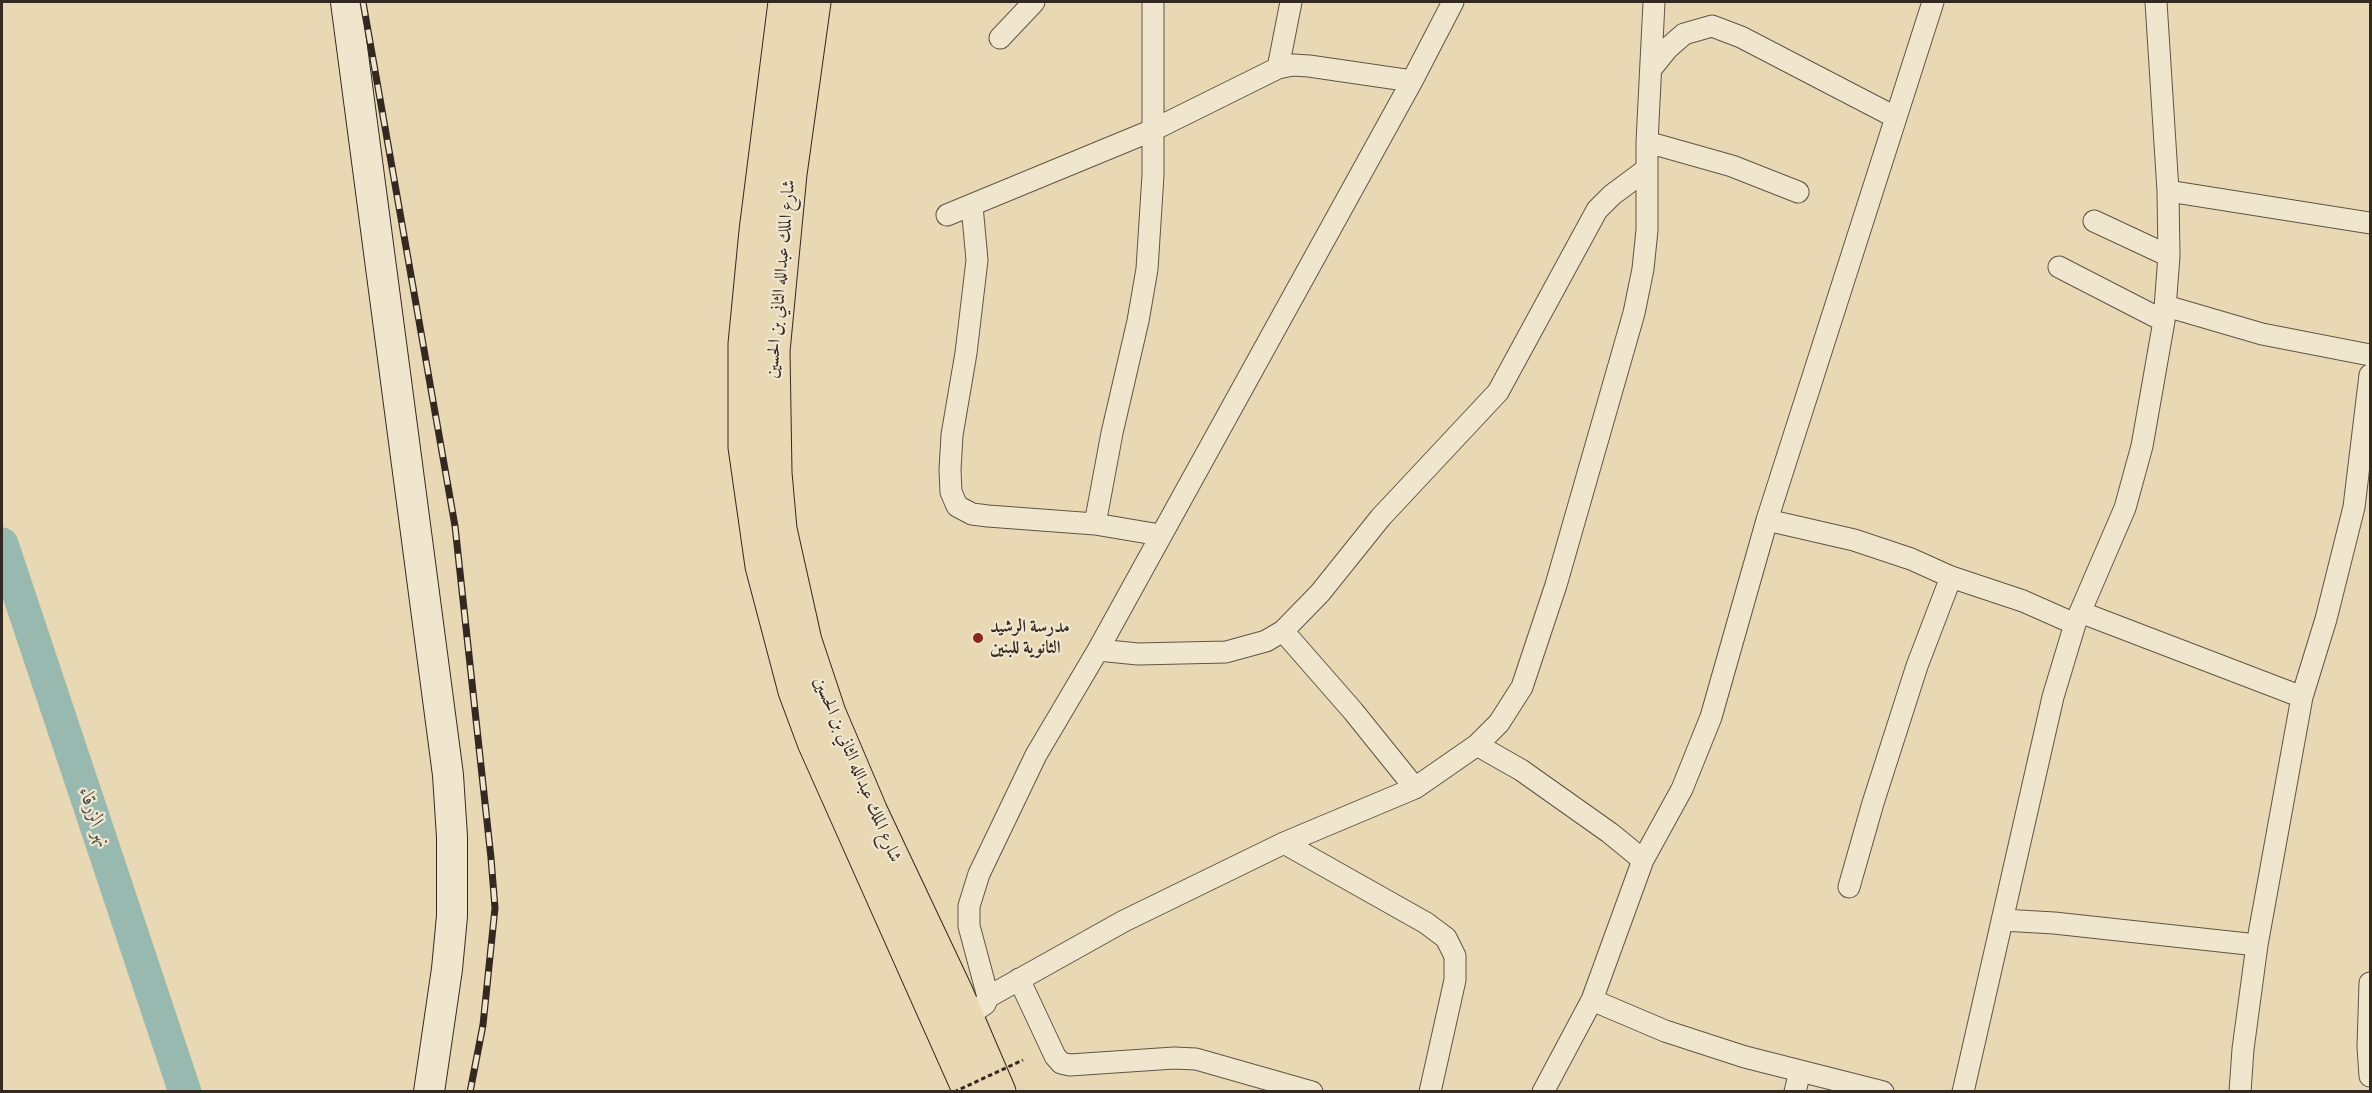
<!DOCTYPE html>
<html>
<head>
<meta charset="utf-8">
<style>
  body { margin:0 }
  #map { position:relative; width:2372px; height:1093px; overflow:hidden; background:#e8d8b3; font-family:"IM FELL English",serif }
  canvas { display:block }
  .frame { position:absolute; inset:0; border:3px solid #342822; pointer-events:none }
</style>
</head>
<body>
<div id="map">
<canvas width="2372" height="1093"></canvas>
<div class="frame"></div>
</div>
<script>
const ctx = document.querySelector('canvas').getContext('2d');
ctx.lineJoin = 'round';
function poly(rows) {
  const path = new Path2D();
  for (const r of rows) {
    path.moveTo(r[0], r[1]);
    for (let i = 2; i < r.length; i += 2) path.lineTo(r[i], r[i + 1]);
  }
  return path;
}
function strokePath(path, color, width, dash) {
  ctx.strokeStyle = color;
  ctx.lineWidth = width;
  ctx.lineCap = dash ? 'butt' : 'round';
  ctx.setLineDash(dash || []);
  ctx.stroke(path);
}
function write(font, color, halo, rows, align = 'center') {
  ctx.font = font + ' "IM FELL English",Amiri,serif';
  ctx.lineWidth = 4.5;
  ctx.setLineDash([]);
  ctx.textBaseline = 'middle';
  ctx.strokeStyle = halo;
  ctx.fillStyle = color;
  for (const [text, x, y, turn = 0] of rows) {
    ctx.save();
    ctx.translate(x, y);
    ctx.rotate((+turn || 0) * Math.PI / 180);
    ctx.textAlign = isNaN(turn) ? turn : align;
    if (halo) ctx.strokeText(text, 0, 0);
    ctx.fillText(text, 0, 0);
    ctx.restore();
  }
}
const river = poly([
  [2,544,185,1092]
]);
const street = poly([
  [1000,38,1034,2],
  [1278,68,1291,2],
  [1651,69,1668,48,1684,34,1712,26,1741,37,1895,117],
  [1647,142,1732,166,1798,192],
  [2168,191,2370,223],
  [972,206,977,260,966,353,952,435,950,470,951,492,957,506,972,514,988,516,1095,524,1160,535],
  [947,215,1153,130,1278,68,1293,65,1309,66,1412,81],
  [2094,221,2169,256],
  [2059,267,2164,321],
  [2166,306,2262,334,2370,355],
  [1767,520,1854,540,1911,559,1951,577,2023,601,2075,624],
  [1095,524,1112,433,1138,321,1147,269,1153,175,1153,2],
  [2080,612,2302,697],
  [1283,631,1353,711,1415,788],
  [1098,650,1138,654,1226,652,1266,641,1283,631,1320,593,1381,517,1498,392,1597,210,1612,195,1647,169],
  [1477,745,1521,770,1610,833,1643,860],
  [1284,843,1426,923,1446,938,1455,956,1455,980,1430,1092],
  [1849,887,1873,803,1917,666,1951,577],
  [2002,920,2054,923,2257,945],
  [1019,979,1055,1056,1061,1063,1070,1065,1174,1058,1196,1059,1312,1092],
  [2370,983,2368,1047,2370,1076],
  [988,997,969,926,969,906,979,874,1036,755,1098,650,1412,81,1453,2],
  [1592,1000,1665,1031,1745,1057,1883,1092],
  [966,1017,985,1004,988,997,1124,921,1284,843,1415,788,1477,745,1499,723,1522,687,1556,585,1634,313,1643,269,1647,230,1647,142,1654,2],
  [1543,1092,1592,1000,1643,860,1682,789,1711,717,1767,520,1933,2],
  [1795,1092,1800,1071],
  [1963,1092,2053,697,2075,624,2125,508,2142,446,2164,321,2169,256,2168,191,2156,2],
  [2240,1092,2243,1049,2257,945,2302,697,2326,619,2354,507,2370,375]
]);
const secondary = poly([
  [346,2,448,775,452,837,452,916,447,969,429,1092]
]);
const primary = poly([
  [785,2,756,231,745,344,745,447,762,566,795,691,814,742,970,1092],
  [814,2,790,174,773,351,775,473,780,529,805,641,829,713,871,812,956,992,999,1092]
]);
const rail = poly([
  [363,2,455,526,491,858,495,908,483,1025,470,1092]
]);
const pathBridge = poly([
  [954,1092,1023,1060]
]);
const markers = [
  [978,638,6,"#8f2418"]
];
const streetNames = [
  ["شارع الملك عبدالله الثاني بن الحسين",782,279,-85],
  ["شارع الملك عبدالله الثاني بن الحسين",856,770,67]
];
const poiNames = [
  ["مدرسة الرشيد",990,628],
  ["الثانوية للبنين",990,649]
];
const waterNames = [
  ["نهر الزرقاء",93,818,71]
];
strokePath(river, '#97b9af', 33);
strokePath(street, '#615446', 23);
strokePath(secondary, '#342822', 32);
strokePath(primary, '#342822', 35);
strokePath(street, '#f0e6ce', 21);
strokePath(secondary, '#f0e6ce', 30);
strokePath(primary, '#e8d8b3', 33);
strokePath(rail, '#342822', 7);
strokePath(rail, '#f0e6ce', 4.5, [14]);
strokePath(pathBridge, '#342822', 3, [4.5, 3]);
for (const [x, y, r, color] of markers) {
  const dot = new Path2D();
  dot.arc(x, y, r, 0, 2 * Math.PI);
  ctx.fillStyle = color;
  ctx.fill(dot);
  strokePath(dot, '#f0e6ce', 2);
}
write('18px', '#342822', '#f0e6ce', streetNames);
write('bold 18px', '#342822', '#f0e6ce', poiNames, 'left');
write('italic 20px', '#4d4c45', '#f0e6ce', waterNames);
</script>
</body>
</html>
